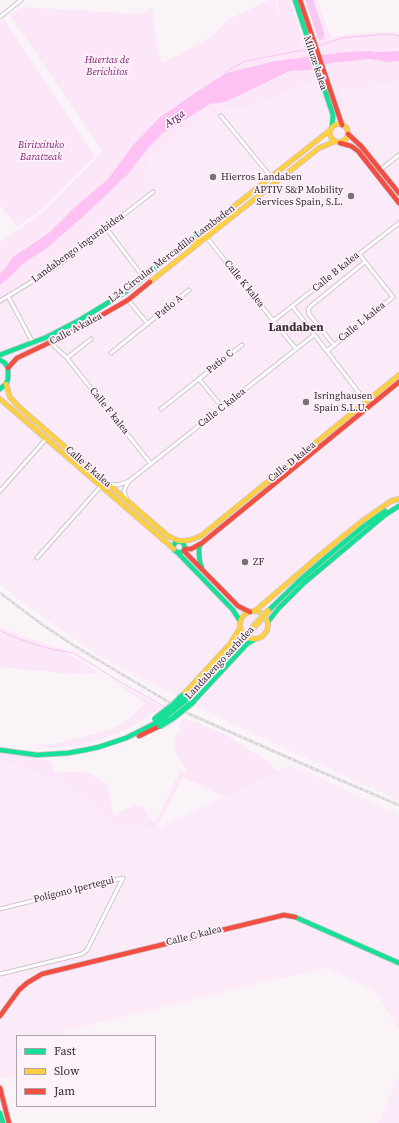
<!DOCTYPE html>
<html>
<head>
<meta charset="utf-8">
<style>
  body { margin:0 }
  #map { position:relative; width:399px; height:1123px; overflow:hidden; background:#faf4f9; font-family:"Source Serif 4",serif }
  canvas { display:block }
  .legend { position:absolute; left:16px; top:1035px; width:140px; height:72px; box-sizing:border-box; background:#fdf1fa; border:1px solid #ada2aa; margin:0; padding:5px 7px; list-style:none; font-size:12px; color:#352b33 }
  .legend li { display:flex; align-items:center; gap:8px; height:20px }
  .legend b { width:20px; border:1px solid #ada2aa }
</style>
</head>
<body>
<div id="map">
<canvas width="399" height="1123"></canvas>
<ul class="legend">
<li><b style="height:5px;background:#16e098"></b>Fast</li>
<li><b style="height:5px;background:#ffcf43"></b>Slow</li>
<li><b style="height:5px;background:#f24e42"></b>Jam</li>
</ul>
</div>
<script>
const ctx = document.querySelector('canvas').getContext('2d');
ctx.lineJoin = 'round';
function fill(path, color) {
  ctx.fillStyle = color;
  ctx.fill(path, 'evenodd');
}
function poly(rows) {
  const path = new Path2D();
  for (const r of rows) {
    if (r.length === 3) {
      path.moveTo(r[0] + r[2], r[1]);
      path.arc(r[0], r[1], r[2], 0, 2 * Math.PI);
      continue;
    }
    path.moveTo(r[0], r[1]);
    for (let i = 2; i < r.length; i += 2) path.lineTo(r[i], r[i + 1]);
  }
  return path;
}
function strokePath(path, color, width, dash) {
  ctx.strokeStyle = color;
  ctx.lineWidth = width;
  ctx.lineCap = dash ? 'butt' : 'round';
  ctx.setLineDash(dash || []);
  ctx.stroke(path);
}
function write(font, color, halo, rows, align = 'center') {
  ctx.font = font + ' "Source Serif 4",serif';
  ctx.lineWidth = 3.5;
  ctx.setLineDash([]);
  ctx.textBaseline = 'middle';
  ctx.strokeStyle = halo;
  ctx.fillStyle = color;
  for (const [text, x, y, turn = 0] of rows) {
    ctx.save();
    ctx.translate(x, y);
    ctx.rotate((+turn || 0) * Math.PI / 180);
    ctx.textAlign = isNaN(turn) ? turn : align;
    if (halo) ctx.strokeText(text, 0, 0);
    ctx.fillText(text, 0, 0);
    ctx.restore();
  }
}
const built = poly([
  [330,76,331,76,341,88,369,91,369,86,372,83,399,85,399,801,231,723,101,657,29,607,0,585,0,299,43,273,154,185,144,170,151,156,173,138,203,119,222,110,241,108,254,105,280,93],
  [0,759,60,782,114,824,155,830,290,765,399,814,399,1031,375,990,326,968,276,979,63,1032,61,1036,17,1036,17,1076,2,1079,13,1123,0,1123],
  [399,1075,399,1123,378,1123]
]);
const green = poly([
  [270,0,275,0,278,15,279,10,277,0,290,0,299,27,302,41,305,44,319,41,324,38,324,32,313,0,317,0,330,35,332,37,359,33,394,32,399,34,399,51,345,52,275,61,226,73,198,91,159,118,134,144,107,180,75,207,50,232,13,257,4,270,0,273,0,242,43,212,102,152,10,15,22,7,139,14,152,8,158,53,163,63,211,37,231,18],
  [4,19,95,156,45,207,17,227,0,205,0,22],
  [371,59,387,62,399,61,399,85,372,83,369,86,369,91,341,88,339,92,344,108,343,109,331,76,330,76,296,88,254,105,241,108,222,110,203,119,151,156,144,170,154,185,43,273,0,299,0,285,12,275,24,263,46,249,85,215,128,174,150,146,163,133,183,121,210,104,225,102,290,71,310,70,331,63],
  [291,317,295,318,303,327,306,333,304,337,299,340,292,338,284,328,283,322,286,318],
  [255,625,10],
  [0,627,19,635,64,650,99,673,73,674,0,667],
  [106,676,162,707,133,726,108,737,73,747,52,748,28,745,55,744,110,730,128,719,145,703],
  [184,718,225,734,271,764,277,772,227,797,183,777,155,830,114,824,60,782,0,759,0,752,51,761,55,773,85,771,107,784,114,817,117,814,134,805,142,805,153,822,158,817,180,771,187,772,175,751,175,737,181,730,178,725]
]);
const forest = poly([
  [305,0,313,0,324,32,324,38,319,41]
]);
const water = poly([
  [370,51,379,52,399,51,399,61,387,62,371,59,331,63,310,70,290,71,225,102,210,104,183,121,163,133,150,146,128,174,85,215,46,249,24,263,12,275,0,285,0,273,4,270,13,257,50,232,75,207,107,180,134,144,159,118,198,91,226,73,275,61,345,52]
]);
const stream = poly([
  [318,46,342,38,351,37,390,34,399,36],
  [226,72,232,68,245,61,309,49],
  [0,631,22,640,50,649,74,653,117,680,165,707]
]);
const street = poly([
  [0,17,21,0],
  [221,116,271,177],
  [380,170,399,155],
  [106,228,144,278],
  [207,238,296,349],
  [8,296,33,343],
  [128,300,148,324],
  [0,301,56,267,153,192],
  [293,307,366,402],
  [273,321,399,223],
  [51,343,67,358,151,464],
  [334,345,309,314,308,309,312,305,365,262],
  [327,351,393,297,359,254],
  [111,353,189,290],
  [67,358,91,339],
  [199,379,222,407],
  [161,409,242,345],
  [110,484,118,485,129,481,314,335],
  [0,491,46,439],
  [127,500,124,491,126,486,129,481],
  [37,558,101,486],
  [0,909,123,878,87,950,82,954,0,974]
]);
const fast = poly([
  [295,0,333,115,332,126],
  [0,355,47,337,78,321,124,293,209,226],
  [0,360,5,363,8,368,8,379,6,384,0,389],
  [179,547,5.5],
  [201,544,199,547,199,554,200,563,202,568],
  [177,552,233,610,240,621],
  [268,611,299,581,329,555,364,526,385,511],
  [268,622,278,609,304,583,385,515,399,506],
  [188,698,241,641],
  [193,702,247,644,255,639],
  [0,750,37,755,68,753,85,750,99,747,126,738,158,722],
  [295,917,399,963],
  [0,1113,3,1123]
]);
const slow = poly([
  [339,133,9],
  [209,226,329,131],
  [193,244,202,237,207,238,207,232,217,225,219,220],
  [150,282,319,148,334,142],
  [6,384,10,397,19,407,168,536,179,541],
  [0,399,174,549],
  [181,541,190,540,201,536,399,375],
  [255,611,325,551,361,522,391,501,399,499],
  [254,625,14],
  [182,696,230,644,240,628]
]);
const jam = poly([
  [300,0,342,125],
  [348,134,361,146,399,193],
  [340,143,351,146,358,151,399,203],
  [8,368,17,358,76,330,128,300,150,282],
  [185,549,191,549,202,543,399,382],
  [184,551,238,606,250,612],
  [139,736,160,726],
  [0,1016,19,990,27,983,42,974,284,915,295,917],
  [0,1088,9,1123]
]);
const rail = poly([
  [0,593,40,623,73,645,187,713,305,765,399,805]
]);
const fastBridge = poly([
  [155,719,173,705,182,696],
  [158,722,188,698],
  [160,726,173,718,193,702]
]);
const slowBridge = poly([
  [241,641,268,611]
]);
const markers = [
  [213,177,4,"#7a7178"],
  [351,196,4,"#7a7178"],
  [306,402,4,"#7a7178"],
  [245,562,4,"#7a7178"]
];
const parkNames = [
  ["Huertas de",107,60],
  ["Berichitos",107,72],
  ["Biritxituko",41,145],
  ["Baratzeak",41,157]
];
const streetNames = [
  ["Miluze kalea",315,63,72],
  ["Landabengo ingurabidea",78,248,-36],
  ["L24 Circular Mercadillo Lambaden",172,254,-37],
  ["Calle B kalea",336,272,-39],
  ["Calle K kalea",244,284,51],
  ["Patio A",169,307,-39],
  ["Calle L kalea",362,322,-39],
  ["Calle A kalea",76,329,-28],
  ["Patio C",220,362,-39],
  ["Calle C kalea",222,408,-38],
  ["Calle F kalea",109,411,51],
  ["Calle D kalea",292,462,-39],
  ["Calle E kalea",88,467,41],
  ["Landabengo sarbidea",220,663,-47],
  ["Polígono Ipertegui",74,890,-14],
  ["Calle C kalea",194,936,-14]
];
const poiNames = [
  ["Hierros Landaben",221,177],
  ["APTIV S&P Mobility",343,190,"right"],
  ["Services Spain, S.L.",343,202,"right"],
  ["Isringhausen",314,396],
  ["Spain S.L.U.",314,408],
  ["ZF",253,562]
];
const waterNames = [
  ["Arga",175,119,-35]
];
const quarterNames = [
  ["Landaben",296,328]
];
fill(built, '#fbeaf8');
fill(green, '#fbe7f7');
fill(forest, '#f7c8f0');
fill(water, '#fdc2f3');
strokePath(stream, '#fdc2f3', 1);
strokePath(street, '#cdc5cb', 5);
strokePath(fast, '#cdc5cb', 6);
strokePath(slow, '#cdc5cb', 6);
strokePath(jam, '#cdc5cb', 6);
strokePath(street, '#fefdfe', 3);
strokePath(fast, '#16e098', 4.5);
strokePath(slow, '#ffcf43', 4.5);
strokePath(jam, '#f24e42', 4.5);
strokePath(rail, '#d5d3d4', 2.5);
strokePath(rail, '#fdf1fa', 1, [3]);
strokePath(fastBridge, '#d5d1d4', 8, []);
strokePath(slowBridge, '#d5d1d4', 8, []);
strokePath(fastBridge, '#16e098', 5.5);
strokePath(slowBridge, '#ffcf43', 5.5);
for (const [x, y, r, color] of markers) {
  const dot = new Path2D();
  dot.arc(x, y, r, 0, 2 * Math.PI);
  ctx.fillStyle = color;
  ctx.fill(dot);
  strokePath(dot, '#fdf1fa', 1.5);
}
write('italic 10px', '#822679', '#fdf1fa', parkNames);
write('10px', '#352b33', '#fdf1fa', streetNames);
write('10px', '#352b33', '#fdf1fa', poiNames, 'left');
write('italic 11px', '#51094b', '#fdf1fa', waterNames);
write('bold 12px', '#352b33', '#fdf1fa', quarterNames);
</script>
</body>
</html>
